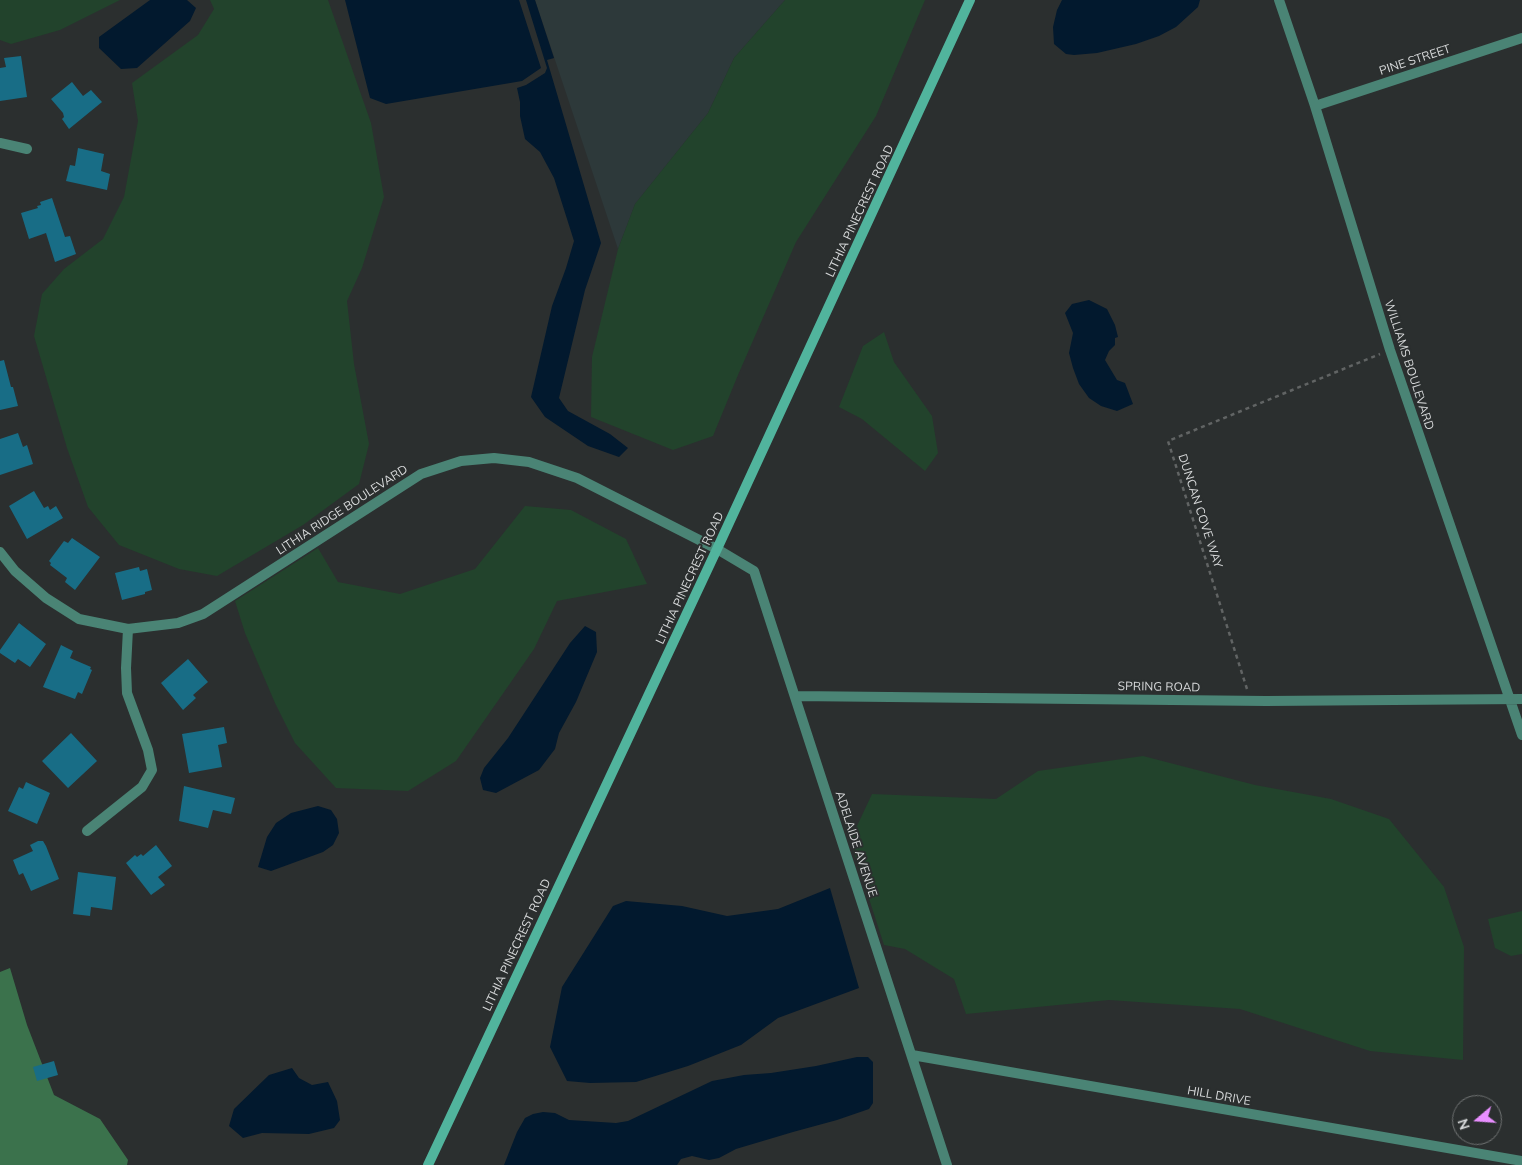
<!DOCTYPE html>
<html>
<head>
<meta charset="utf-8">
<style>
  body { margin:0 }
  #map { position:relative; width:1522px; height:1165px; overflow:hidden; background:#2b2f2f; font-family:Mulish,sans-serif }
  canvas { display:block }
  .north { position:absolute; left:1452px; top:1095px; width:50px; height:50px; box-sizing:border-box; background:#2b2f2f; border:1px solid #707373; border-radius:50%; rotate:252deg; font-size:14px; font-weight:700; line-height:20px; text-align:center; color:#d7d9da }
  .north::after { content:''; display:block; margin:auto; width:18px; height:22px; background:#e88eff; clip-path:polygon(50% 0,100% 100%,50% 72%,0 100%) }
</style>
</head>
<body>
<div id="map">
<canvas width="1522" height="1165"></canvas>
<div class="north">N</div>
</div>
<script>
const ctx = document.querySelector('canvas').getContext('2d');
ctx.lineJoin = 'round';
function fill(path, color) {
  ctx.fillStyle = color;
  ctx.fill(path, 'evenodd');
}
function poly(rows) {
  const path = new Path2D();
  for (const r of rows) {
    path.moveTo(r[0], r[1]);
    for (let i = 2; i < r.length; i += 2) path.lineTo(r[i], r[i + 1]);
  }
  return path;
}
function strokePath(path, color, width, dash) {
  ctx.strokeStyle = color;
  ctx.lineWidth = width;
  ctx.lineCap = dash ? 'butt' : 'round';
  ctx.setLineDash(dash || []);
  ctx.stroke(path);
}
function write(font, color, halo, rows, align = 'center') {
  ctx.font = font + ' Mulish,sans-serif';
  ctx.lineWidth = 4;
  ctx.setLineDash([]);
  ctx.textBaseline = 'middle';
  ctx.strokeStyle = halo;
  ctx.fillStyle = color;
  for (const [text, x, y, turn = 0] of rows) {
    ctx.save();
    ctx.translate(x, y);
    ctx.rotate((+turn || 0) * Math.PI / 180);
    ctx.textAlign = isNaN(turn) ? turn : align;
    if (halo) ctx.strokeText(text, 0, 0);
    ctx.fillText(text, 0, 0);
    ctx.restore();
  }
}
const built = poly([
  [535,0,785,0,734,58,708,113,635,204,618,249]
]);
const green = poly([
  [0,0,120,0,60,30,11,44,0,40],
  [210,0,328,0,371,123,384,197,362,268,347,301,354,364,369,444,359,484,303,525,217,576,179,569,119,545,88,507,67,448,34,336,42,294,64,269,103,239,124,197,138,121,132,83,198,35,214,9],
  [785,0,925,0,876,116,796,242,738,375,713,436,673,450,591,417,592,357,618,249,635,204,708,113,734,58],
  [884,332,894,362,932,416,938,453,925,471,862,419,839,407,863,346],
  [525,506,571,510,626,539,647,584,557,601,534,649,456,761,408,791,336,788,295,743,275,703,245,633,235,601,318,548,338,582,400,594,475,569],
  [1143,756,1255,785,1331,799,1389,819,1444,887,1464,947,1463,1060,1370,1051,1240,1009,1109,1000,966,1014,954,979,905,949,884,945,851,843,857,826,872,794,996,799,1038,771],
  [1522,911,1522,954,1511,956,1495,948,1488,919]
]);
const forest = poly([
  [10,968,27,1025,54,1095,100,1119,128,1160,127,1165,0,1165,0,972]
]);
const water = poly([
  [150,0,187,0,196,8,190,21,137,68,121,69,99,48,99,37],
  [345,0,519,0,541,68,522,81,386,104,370,98],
  [526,0,535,0,554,58,547,60,601,243,585,290,559,398,568,411,610,434,628,448,619,457,588,446,545,417,531,397,552,306,566,268,574,241,554,178,540,152,525,139,520,116,520,102,517,88,526,85,545,73,547,68],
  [1062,0,1200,0,1198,7,1176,27,1159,36,1136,44,1097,53,1074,55,1066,54,1054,44,1053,27,1057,10],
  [1089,300,1107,309,1115,325,1118,337,1115,338,1115,345,1109,351,1105,360,1117,380,1125,383,1133,404,1117,411,1101,406,1089,398,1079,384,1073,368,1069,353,1073,333,1065,313,1072,304],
  [585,626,596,632,597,652,576,702,559,733,555,749,539,770,496,793,483,790,480,778,484,768,508,738,570,643],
  [318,806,331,810,337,819,339,833,333,845,323,852,271,871,258,867,267,837,276,823,291,813],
  [830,888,859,988,778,1018,741,1045,688,1066,636,1082,590,1083,567,1081,550,1047,562,987,613,906,626,901,682,906,727,916,778,909],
  [857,1057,868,1057,873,1062,873,1103,869,1109,837,1120,793,1132,736,1149,719,1158,709,1160,692,1156,681,1159,677,1165,504,1165,517,1132,525,1118,533,1114,543,1112,555,1113,569,1120,616,1123,628,1121,712,1081,744,1075,771,1073,816,1066],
  [292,1068,299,1078,312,1085,328,1082,337,1101,340,1120,334,1128,309,1134,262,1133,243,1138,229,1126,234,1109,269,1075]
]);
const building = poly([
  [21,56,27,97,0,101,0,68,6,67,4,58],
  [72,82,83,96,91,90,102,102,69,129,62,119,64,117,63,113,51,99],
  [78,148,104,154,101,171,110,174,107,190,66,181,70,165,75,166],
  [52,198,65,237,70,236,76,254,55,262,46,233,29,239,21,213,38,208,37,206,41,205,40,202],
  [4,360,11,387,13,387,18,406,0,410,0,361],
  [18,433,23,447,27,445,33,464,0,475,0,439],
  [34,491,44,508,48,506,50,510,56,506,63,518,27,539,9,506],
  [72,538,100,557,75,590,65,582,67,578,50,565,51,563,49,561,64,541,68,543],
  [139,567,140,571,147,569,152,590,145,592,145,594,122,600,115,573],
  [19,623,46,644,30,667,18,659,15,663,0,653,0,650],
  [61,645,73,651,70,658,91,667,90,669,92,670,82,694,78,692,75,699,43,687],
  [188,659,208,682,193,695,196,698,183,710,161,683],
  [224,727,227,743,218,745,222,767,189,773,182,734],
  [71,733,97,761,68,788,42,761],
  [26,782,50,793,37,824,8,811,19,787,23,789],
  [184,786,235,798,231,814,213,810,208,828,179,821],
  [38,841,43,841,46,846,59,879,31,891,23,873,19,875,13,860,33,851,30,845],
  [156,845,172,866,158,877,165,885,151,895,126,863,135,855,137,857,141,854,143,856],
  [78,872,116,877,112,910,91,907,90,916,73,914],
  [54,1061,58,1075,37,1081,33,1067]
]);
const path = poly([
  [1247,689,1168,441,1380,354]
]);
const street = poly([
  [1279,0,1315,106,1390,350,1522,735],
  [1315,106,1522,38],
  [0,143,27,149],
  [0,552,15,571,46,598,79,619,128,629,178,623,203,614,421,474,461,461,494,458,529,462,577,478,717,549,754,571,947,1165],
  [795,696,1266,701,1522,699],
  [87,831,142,787,152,770,148,750,127,693,126,668,128,629],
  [912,1055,1522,1161]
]);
const secondary = poly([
  [428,1165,717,549,970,0]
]);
const streetNames = [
  ["PINE STREET",1415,60,-18],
  ["LITHIA PINECREST ROAD",860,211,-65],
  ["WILLIAMS BOULEVARD",1409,365,72],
  ["LITHIA RIDGE BOULEVARD",342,510,-33],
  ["DUNCAN COVE WAY",1200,511,72],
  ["LITHIA PINECREST ROAD",690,578,-65],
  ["SPRING ROAD",1159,687,1],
  ["ADELAIDE AVENUE",856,844,72],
  ["LITHIA PINECREST ROAD",517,945,-65],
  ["HILL DRIVE",1219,1096,10]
];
fill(built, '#2d393a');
fill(green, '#22432c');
fill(forest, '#3b724c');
fill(water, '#02192e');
fill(building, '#186d86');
strokePath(path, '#616464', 2.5, [4, 4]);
strokePath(street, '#4a8475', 10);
strokePath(secondary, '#51b49d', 10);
write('12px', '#d7d9da', '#2b2f2f', streetNames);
</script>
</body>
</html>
